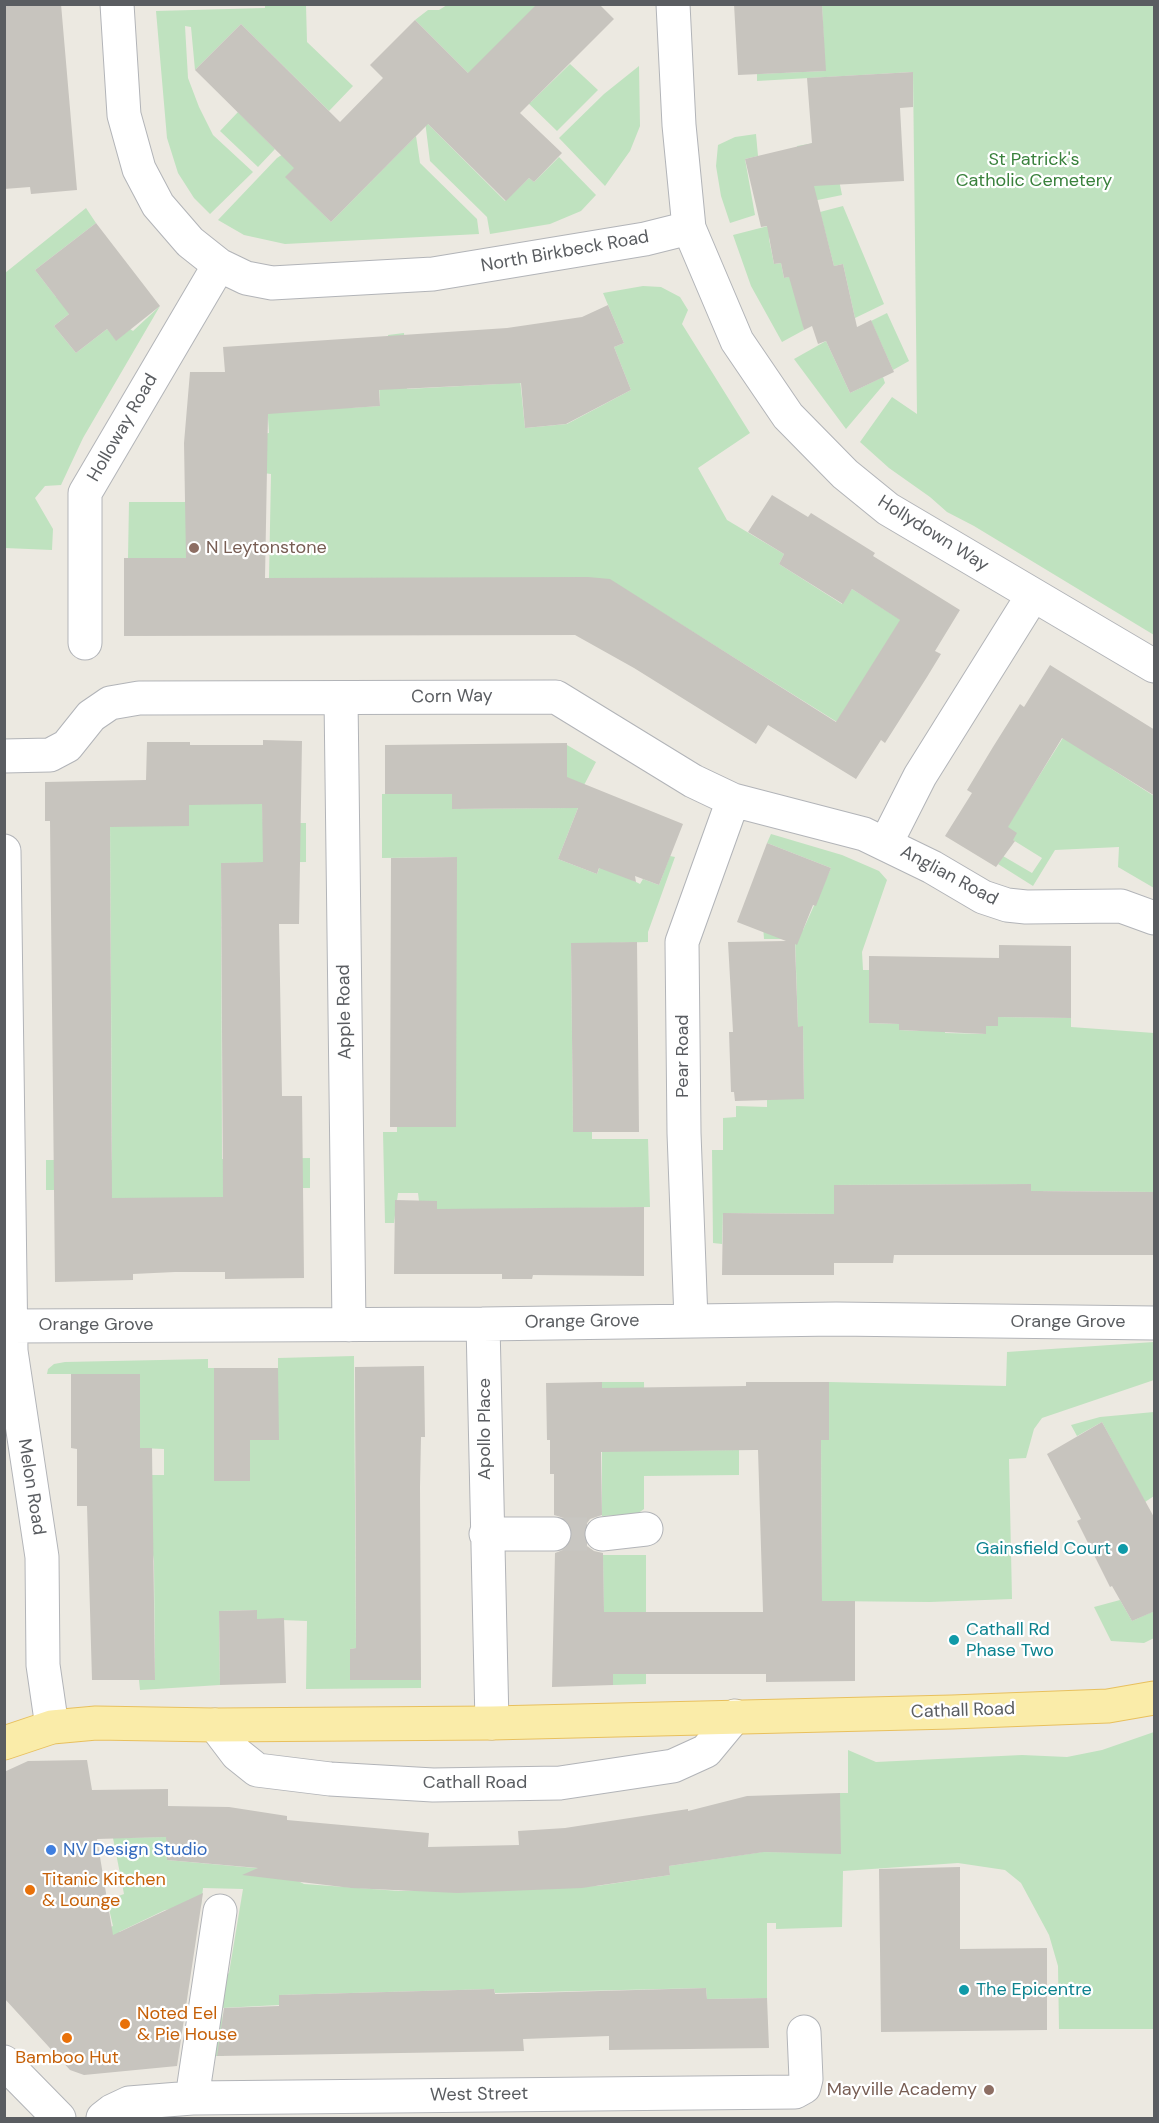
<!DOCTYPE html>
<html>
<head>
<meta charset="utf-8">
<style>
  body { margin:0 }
  #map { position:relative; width:1159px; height:2123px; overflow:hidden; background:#ece9e1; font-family:"DM Sans",sans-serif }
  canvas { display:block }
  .frame { position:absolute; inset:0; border:6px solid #5a5d61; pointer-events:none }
</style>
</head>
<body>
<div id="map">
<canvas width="1159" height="2123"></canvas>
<div class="frame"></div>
</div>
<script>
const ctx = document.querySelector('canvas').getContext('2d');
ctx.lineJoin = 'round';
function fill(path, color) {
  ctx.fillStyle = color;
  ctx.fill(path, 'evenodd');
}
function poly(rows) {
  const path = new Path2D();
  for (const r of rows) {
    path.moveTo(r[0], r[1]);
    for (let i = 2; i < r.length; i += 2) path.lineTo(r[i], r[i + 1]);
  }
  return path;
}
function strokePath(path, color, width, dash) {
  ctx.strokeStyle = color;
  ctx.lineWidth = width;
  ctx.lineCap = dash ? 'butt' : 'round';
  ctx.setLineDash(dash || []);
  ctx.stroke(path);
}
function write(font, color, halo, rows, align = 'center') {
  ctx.font = font + ' "DM Sans",sans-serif';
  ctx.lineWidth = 4.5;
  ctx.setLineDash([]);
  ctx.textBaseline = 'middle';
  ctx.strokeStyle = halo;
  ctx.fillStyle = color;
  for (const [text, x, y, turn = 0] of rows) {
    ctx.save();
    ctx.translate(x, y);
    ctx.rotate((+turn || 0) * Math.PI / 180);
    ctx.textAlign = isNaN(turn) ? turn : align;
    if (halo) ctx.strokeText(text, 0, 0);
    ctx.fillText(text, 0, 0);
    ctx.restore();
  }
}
const green = poly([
  [265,5,306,5,307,42,353,86,329,111,241,24,195,70,191,27,185,26,188,78,199,107,213,135,253,172,210,214,194,198,178,173,167,138,156,11,265,8],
  [447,5,537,5,492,97,415,20,428,10,439,10],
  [782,5,1154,5,1154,635,974,526,947,512,930,497,889,468,860,442,892,397,917,414,913,72,757,81,757,74,825,71,822,5],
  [570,64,598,90,557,131,522,97,531,102],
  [639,66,640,126,630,151,605,186,559,138,604,94],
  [238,112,275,149,258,167,220,131],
  [425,121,505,201,529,178,534,182,559,157,596,195,581,211,550,224,490,234,487,217,430,161],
  [756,134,758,156,745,159,755,215,730,223,721,196,716,166,718,145,735,137],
  [416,136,420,163,477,219,479,234,285,244,244,235,218,220,277,158,286,152,309,154,286,177,331,222],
  [831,140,842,195,808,202,797,146],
  [843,206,884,304,855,318,843,264,834,266,820,212],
  [86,208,96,223,35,270,56,297,73,285,85,301,54,326,76,353,107,329,116,340,130,329,133,331,160,306,83,438,61,485,45,486,35,498,53,529,52,550,5,548,5,273],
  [772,225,769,239,774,264,781,263,784,278,796,275,804,330,782,342,751,286,733,235],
  [643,286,661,287,680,297,688,310,682,324,750,433,698,468,727,520,784,554,779,564,842,604,852,589,901,620,837,722,626,590,420,578,269,578,271,474,223,468,255,434,269,433,266,387,346,383,349,408,380,406,379,382,391,381,388,335,404,333,407,389,499,384,519,369,525,428,567,424,631,390,614,347,624,343,603,293],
  [887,313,909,361,893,370,871,321],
  [826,341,850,393,883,377,885,383,846,429,794,359],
  [129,502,186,502,186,558,128,558],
  [1071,725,1110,768,1154,796,1154,888,1118,867,1119,847,1055,850,1033,886,998,864,1003,856,1032,873,1042,858,1013,840,1007,827],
  [567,745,596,762,582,789,585,790,558,859,597,874,601,864,640,884,643,879,659,885,670,856,675,857,648,932,648,942,571,944,573,1132,592,1132,592,1139,648,1139,650,1207,436,1210,419,1201,418,1193,398,1193,394,1223,385,1223,383,1132,397,1132,397,1127,456,1126,456,857,382,858,382,794,452,794,452,809,567,808],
  [189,804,262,804,263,823,306,823,306,862,221,863,222,1159,310,1158,310,1188,273,1188,151,1214,85,1190,46,1190,46,1160,112,1160,110,821,146,826,188,826],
  [771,834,842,855,879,871,887,880,862,952,863,970,869,970,869,1023,899,1024,899,1030,917,1031,945,1025,945,1033,985,1034,986,1026,998,1026,998,1017,1071,1018,1071,1027,1154,1033,1154,1192,1043,1191,1042,1255,1031,1255,1031,1184,834,1185,834,1214,723,1213,722,1244,713,1243,712,1150,723,1150,723,1118,736,1117,736,1106,767,1107,767,1099,804,1098,803,1027,798,1027,795,939,764,939,763,925,766,916,803,930,831,868,767,843],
  [1154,1342,1154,1380,1042,1418,1034,1429,1026,1458,1009,1459,1012,1599,930,1602,822,1601,821,1440,829,1440,829,1382,1006,1386,1007,1352],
  [354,1356,356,1648,350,1649,350,1680,421,1680,421,1688,306,1689,307,1621,257,1619,257,1610,219,1611,220,1685,140,1690,139,1680,155,1679,154,1561,140,1475,164,1475,164,1449,140,1448,140,1374,47,1374,48,1369,54,1364,65,1362,208,1359,208,1368,214,1368,250,1481,250,1440,278,1440,278,1358],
  [602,1382,644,1382,645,1451,739,1450,739,1475,644,1476,644,1509,637,1514,602,1516],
  [1154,1412,1154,1496,1145,1502,1102,1422,1077,1436,1071,1425,1100,1417],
  [603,1555,646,1555,646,1684,613,1685,613,1631,604,1631],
  [1120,1600,1132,1621,1154,1611,1154,1638,1144,1643,1111,1641,1094,1607],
  [1154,1732,1154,2029,1059,2029,1058,1966,1049,1935,1021,1883,1005,1870,958,1863,843,1871,842,1927,776,1929,776,1923,767,1923,767,1998,707,1999,706,1988,495,1993,494,1989,279,1995,279,2005,222,2008,224,2056,215,2056,219,1980,229,1973,243,1889,203,1888,201,1906,165,1910,119,1932,136,1977,75,1942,113,1926,107,1900,124,1894,113,1838,166,1837,167,1860,277,1870,304,1884,399,1891,597,1886,670,1875,669,1866,762,1852,840,1853,840,1793,848,1793,848,1750,876,1762,1022,1755,1067,1757,1102,1750]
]);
const building = poly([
  [4,4,61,4,77,190,31,194,30,187,4,189],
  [537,4,599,4,614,19,520,113,562,153,534,182,529,178,506,201,428,124,331,222,285,177,294,168,195,70,241,24,340,122,383,78,370,65,415,20,468,73],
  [734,4,822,5,826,71,738,75],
  [913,72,913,107,900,108,904,181,814,186,834,266,843,264,857,327,871,320,894,372,850,393,826,341,818,344,812,326,804,330,789,277,784,278,781,263,774,264,767,226,761,227,745,159,812,143,807,78],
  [96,223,160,306,116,341,107,329,76,353,54,326,69,314,35,270],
  [608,305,624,343,614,347,631,390,566,424,525,428,521,383,379,390,380,406,268,414,265,578,588,577,610,579,836,722,900,620,852,589,843,604,779,564,784,554,748,532,772,495,808,517,811,513,875,553,873,556,960,610,935,651,941,654,927,677,885,743,881,740,856,779,768,725,756,744,634,668,575,635,124,636,124,558,186,558,184,443,190,372,225,372,223,347,507,328,582,317],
  [1050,665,1155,730,1155,796,1062,738,1008,827,1017,833,1013,840,1015,841,996,867,945,836,972,793,967,790,993,747,1020,704,1024,707],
  [263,740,302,741,299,924,279,924,282,1096,302,1096,304,1278,225,1279,225,1272,175,1272,133,1274,133,1280,55,1282,50,821,45,821,45,782,146,780,147,742,190,742,190,745,263,745],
  [262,804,263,862,221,863,223,1197,112,1198,110,827,189,826,189,805],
  [567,743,567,777,683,824,659,885,635,876,636,882,599,868,597,874,558,859,578,808,452,809,452,794,385,794,385,745],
  [767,843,831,868,816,906,813,905,797,945,795,944,798,1027,803,1026,804,1099,735,1101,734,1092,731,1092,729,1032,733,1032,728,942,786,941,737,922],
  [457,857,456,1127,390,1127,391,858],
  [637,942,639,1132,573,1132,571,943],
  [999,945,1071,946,1071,1018,998,1017,998,1026,986,1026,986,1034,899,1030,899,1024,869,1023,869,956,999,958],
  [1031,1184,1031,1191,1155,1192,1155,1255,894,1255,893,1263,834,1263,834,1275,722,1275,723,1213,834,1214,834,1185],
  [395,1200,437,1201,437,1209,644,1207,644,1276,533,1275,532,1279,502,1279,502,1274,394,1274],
  [424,1366,425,1437,421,1437,420,1487,421,1680,350,1680,350,1649,356,1648,355,1367],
  [214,1368,278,1368,279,1440,250,1440,250,1481,214,1481],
  [71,1374,140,1374,140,1448,152,1448,155,1680,92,1680,87,1506,77,1506,77,1449,71,1448],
  [602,1382,602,1388,746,1386,746,1382,829,1382,829,1440,821,1440,822,1601,855,1601,855,1681,766,1682,766,1674,613,1674,613,1685,552,1687,555,1553,563,1550,570,1544,573,1533,570,1525,564,1518,554,1515,554,1474,550,1474,550,1440,547,1440,546,1383],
  [754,1450,758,1450,763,1612,604,1612,603,1553,594,1551,587,1546,583,1536,585,1526,590,1519,602,1515,601,1452],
  [1102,1422,1155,1519,1155,1611,1132,1621,1112,1586,1110,1587,1077,1521,1081,1519,1047,1454],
  [257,1610,257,1619,284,1618,286,1683,220,1685,219,1611],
  [87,1760,92,1790,168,1789,168,1806,229,1807,287,1816,287,1820,429,1833,428,1847,519,1845,518,1831,565,1828,688,1809,688,1811,747,1796,840,1793,841,1854,764,1852,669,1866,670,1875,582,1888,457,1893,351,1888,242,1875,258,1868,167,1860,166,1837,97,1839,113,1935,203,1893,177,2066,84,2075,70,2070,4,1998,4,1772,28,1761],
  [960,1867,960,1949,1047,1948,1047,2030,881,2032,879,1869],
  [706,1988,707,1999,767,1998,769,2048,609,2050,609,2036,523,2039,524,2051,217,2056,224,2008,279,2006,279,1995,494,1989,495,1994]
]);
const minorTunnel = poly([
  [554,1534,602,1534]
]);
const minor = poly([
  [117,4,124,115,139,169,158,205,190,242,219,265,246,278,272,283,433,274,645,239,689,228],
  [673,4,679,125,689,228,737,341,788,416,845,474,888,509,1154,666],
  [85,643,85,493,219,265],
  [341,698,349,1325],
  [4,756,50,755,67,746,91,716,110,703,139,698,556,697,693,781,733,800,864,834,932,867,983,897,1007,905,1026,907,1121,906,1154,918],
  [886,843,920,776,1033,595],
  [4,851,11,1351,42,1557,43,1665,52,1727],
  [691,1320,684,1133,682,942,733,800],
  [483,1324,492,1723],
  [10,1326,483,1324,836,1319,1154,1323],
  [486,1534,554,1534],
  [602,1534,646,1529],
  [215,1725,237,1754,257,1770,330,1779,433,1785,560,1783,673,1766,706,1751,735,1716],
  [4,2062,59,2118],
  [192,2098,220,1911],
  [103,2118,112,2111,129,2103,192,2098,795,2092,804,2087,806,2079,804,2032]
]);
const major = poly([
  [4,1743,52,1727,96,1723,215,1725,492,1723,952,1712,1108,1706,1154,1698]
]);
const markers = [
  [194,548,6,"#8d6e63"],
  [1123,1549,6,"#0f9aa8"],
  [954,1640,6,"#0f9aa8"],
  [51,1850,6,"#3f7fe0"],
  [30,1890,6,"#e8710a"],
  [964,1990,6,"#0f9aa8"],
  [125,2024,6,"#e8710a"],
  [67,2038,6,"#e8710a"],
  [989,2090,6,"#8d6e63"]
];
const parkNames = [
  ["St Patrick's",1034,160],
  ["Catholic Cemetery",1034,181]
];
const streetNames = [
  ["North Birkbeck Road",565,252,-10],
  ["Holloway Road",123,428,-60],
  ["Hollydown Way",933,534,32],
  ["Corn Way",452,697,-1],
  ["Anglian Road",949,876,28],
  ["Apple Road",345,1012,-91],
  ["Pear Road",683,1056,-90],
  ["Orange Grove",582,1322,-1],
  ["Orange Grove",1068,1322],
  ["Orange Grove",96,1325],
  ["Apollo Place",485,1429,-90],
  ["Melon Road",31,1487,81],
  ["Cathall Road",963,1711,-2],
  ["Cathall Road",475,1783],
  ["West Street",479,2095,-1]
];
const educationNames = [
  ["N Leytonstone",206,548],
  ["Mayville Academy",977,2090,"right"]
];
const cultureNames = [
  ["Gainsfield Court",1111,1549,"right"],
  ["Cathall Rd",966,1630],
  ["Phase Two",966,1651],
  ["The Epicentre",976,1990]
];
const shopNames = [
  ["NV Design Studio",63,1850]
];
const foodNames = [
  ["Titanic Kitchen",42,1880],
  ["& Lounge",42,1901],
  ["Noted Eel",137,2014],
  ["& Pie House",137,2035],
  ["Bamboo Hut",67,2058,"center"]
];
fill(green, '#bfe2bf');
fill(building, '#c7c4be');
strokePath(minorTunnel, '#c8c6c1', 33, [33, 16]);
strokePath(minor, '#b2b4b8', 35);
strokePath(major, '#e8c05e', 35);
strokePath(minor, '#fff', 33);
strokePath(major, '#faeca9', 33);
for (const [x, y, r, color] of markers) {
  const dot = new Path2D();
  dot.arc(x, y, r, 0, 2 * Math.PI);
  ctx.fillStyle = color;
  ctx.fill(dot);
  strokePath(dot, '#fff', 2);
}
write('18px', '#39813c', '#fff', parkNames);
write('18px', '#5a5d61', '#fff', streetNames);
write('18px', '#785e54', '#fff', educationNames, 'left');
write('18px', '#0d838f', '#fff', cultureNames, 'left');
write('18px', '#366cbe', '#fff', shopNames, 'left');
write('18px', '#c56008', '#fff', foodNames, 'left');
</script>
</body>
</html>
